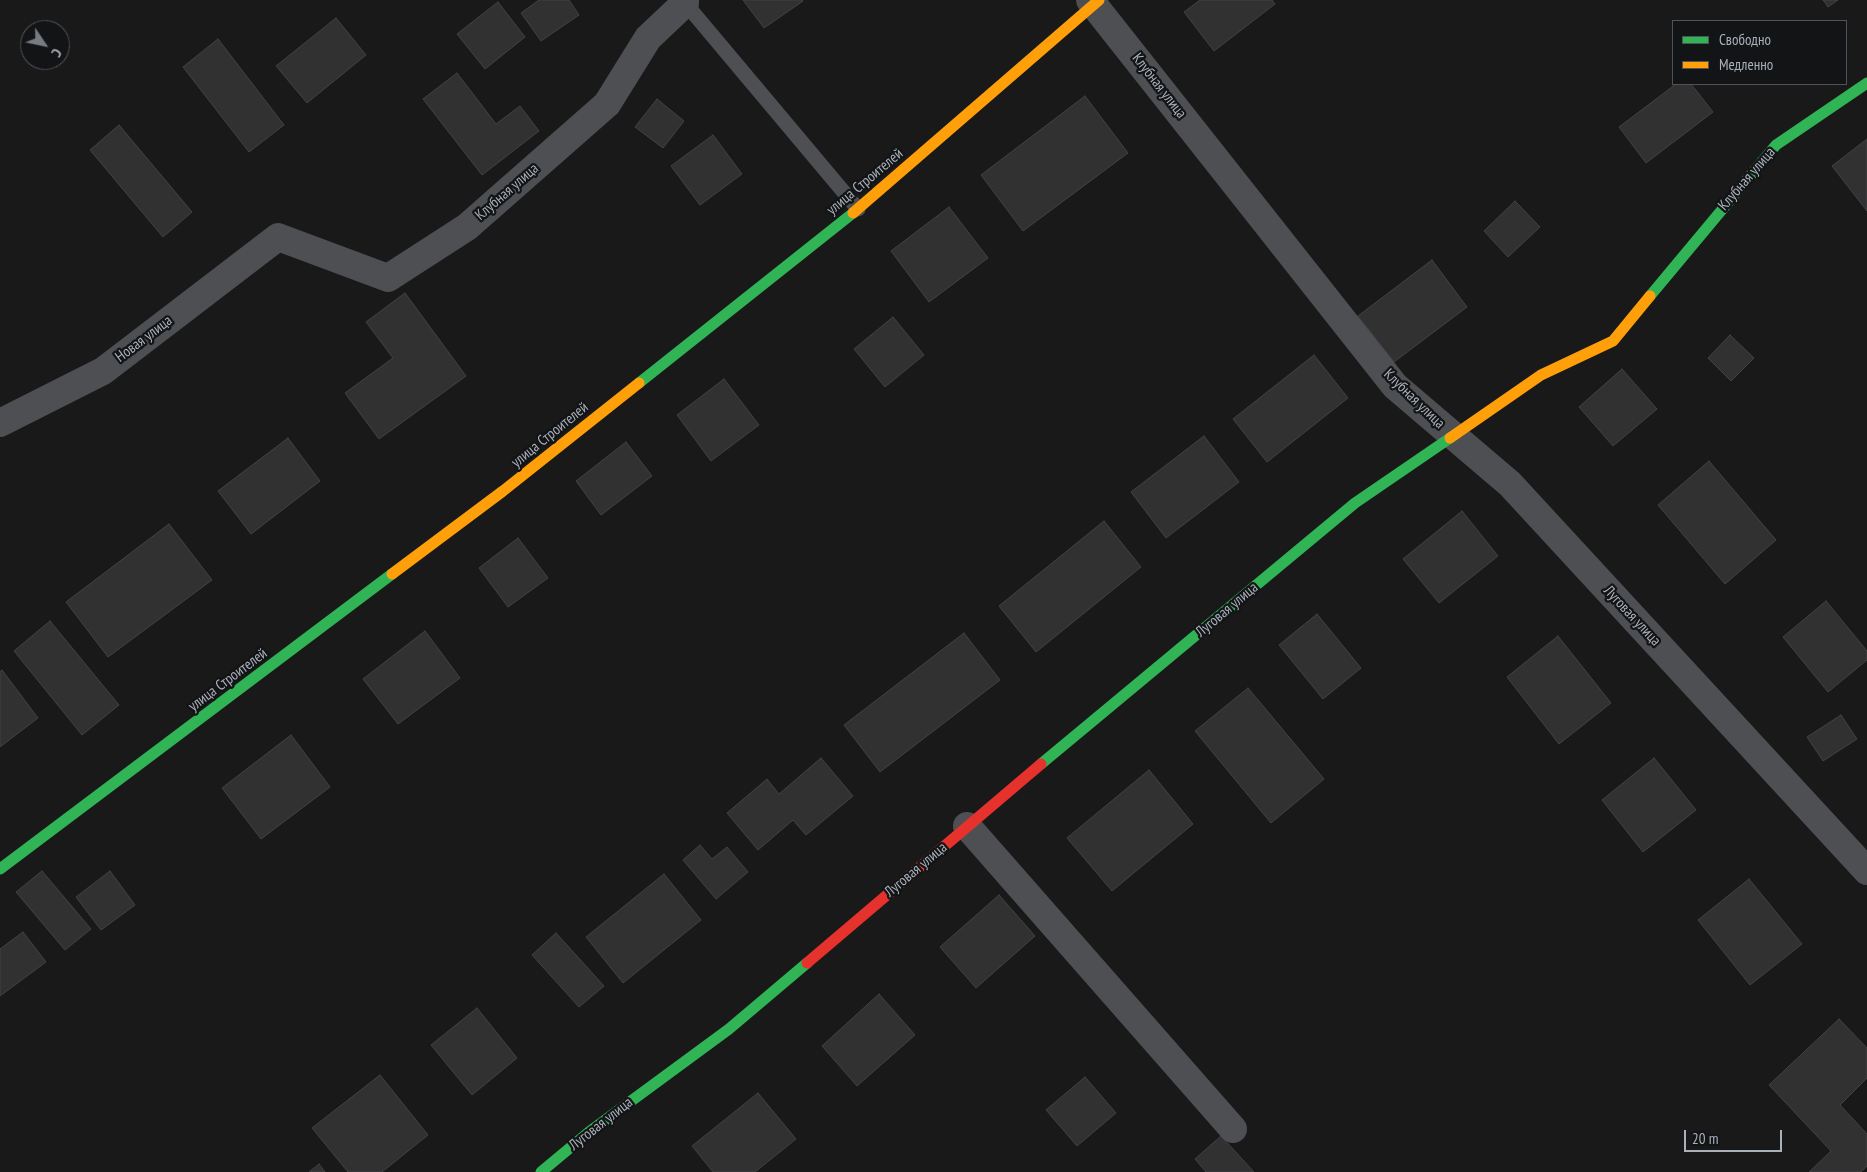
<!DOCTYPE html>
<html>
<head>
<meta charset="utf-8">
<style>
  body { margin:0 }
  #map { position:relative; width:1867px; height:1172px; overflow:hidden; background:#19191a; font-family:"PT Sans Narrow",sans-serif }
  canvas { display:block }
  .legend { position:absolute; left:1672px; top:20px; width:175px; height:65px; box-sizing:border-box; background:#131416; border:1px solid #4f5358; margin:0; padding:6px 9px; list-style:none; font-size:15px; color:#aab1bb }
  .legend li { display:flex; align-items:center; gap:10px; height:25px }
  .legend b { width:25px; border:1px solid #4f5358 }
  .north { position:absolute; left:20px; top:20px; width:50px; height:50px; box-sizing:border-box; background:#131416; border:1px solid #4f5358; border-radius:50%; rotate:124deg; font-size:14px; font-weight:700; line-height:20px; text-align:center; color:#aab1bb }
  .north::after { content:''; display:block; margin:auto; width:18px; height:22px; background:#777c83; clip-path:polygon(50% 0,100% 100%,50% 72%,0 100%) }
  .scale { position:absolute; left:1684px; top:1130px; width:98px; height:22px; box-sizing:border-box; border:2px solid #aab1bb; border-top:0; padding-left:6px; font-size:15px; line-height:18px; white-space:nowrap; color:#aab1bb; -webkit-text-stroke:4px #131416; paint-order:stroke }
</style>
</head>
<body>
<div id="map">
<canvas width="1867" height="1172"></canvas>
<ul class="legend">
<li><b style="height:6px;background:#30b455"></b>Свободно</li>
<li><b style="height:6px;background:#ff9f0a"></b>Медленно</li>
</ul>
<div class="north">С</div>
<div class="scale">20 m</div>
</div>
<script>
const ctx = document.querySelector('canvas').getContext('2d');
ctx.lineJoin = 'round';
function fill(path, color) {
  ctx.fillStyle = color;
  ctx.fill(path, 'evenodd');
}
function poly(rows) {
  const path = new Path2D();
  for (const r of rows) {
    path.moveTo(r[0], r[1]);
    for (let i = 2; i < r.length; i += 2) path.lineTo(r[i], r[i + 1]);
  }
  return path;
}
function strokePath(path, color, width, dash) {
  ctx.strokeStyle = color;
  ctx.lineWidth = width;
  ctx.lineCap = dash ? 'butt' : 'round';
  ctx.setLineDash(dash || []);
  ctx.stroke(path);
}
function write(font, color, halo, rows, align = 'center') {
  ctx.font = font + ' "PT Sans Narrow",sans-serif';
  ctx.lineWidth = 4.5;
  ctx.setLineDash([]);
  ctx.textBaseline = 'middle';
  ctx.strokeStyle = halo;
  ctx.fillStyle = color;
  for (const [text, x, y, turn = 0] of rows) {
    ctx.save();
    ctx.translate(x, y);
    ctx.rotate((+turn || 0) * Math.PI / 180);
    ctx.textAlign = isNaN(turn) ? turn : align;
    if (halo) ctx.strokeText(text, 0, 0);
    ctx.fillText(text, 0, 0);
    ctx.restore();
  }
}
const building = poly([
  [539,0,569,0,579,15,541,41,521,13,539,0],
  [743,0,802,0,803,1,764,28,743,0],
  [1200,0,1272,0,1275,4,1214,51,1184,12,1200,0],
  [1823,0,1838,0,1828,7,1823,0],
  [498,2,525,37,485,69,457,34,498,2],
  [336,18,366,55,307,103,276,66,336,18],
  [218,39,284,125,249,152,183,67,218,39],
  [457,73,496,124,520,106,539,131,482,175,423,99,457,73],
  [1676,84,1691,84,1713,112,1646,163,1619,127,1676,84],
  [1085,96,1128,153,1023,231,981,175,1085,96],
  [657,99,684,121,663,148,635,127,657,99],
  [119,125,192,212,163,237,90,150,119,125],
  [713,135,742,174,700,205,671,166,713,135],
  [1867,139,1867,211,1832,166,1867,139],
  [1515,201,1540,227,1508,257,1484,231,1515,201],
  [949,207,988,258,929,302,891,251,949,207],
  [1432,260,1467,307,1394,362,1358,316,1432,260],
  [405,293,466,376,379,439,345,393,393,358,366,322,405,293],
  [893,317,924,355,885,387,854,349,893,317],
  [1730,335,1754,358,1731,381,1708,358,1730,335],
  [1314,355,1348,398,1267,462,1233,419,1314,355],
  [1622,369,1657,409,1613,446,1579,407,1622,369],
  [724,379,759,425,711,461,677,415,724,379],
  [1204,436,1239,482,1166,538,1131,492,1204,436],
  [288,438,320,481,251,534,218,491,288,438],
  [626,442,652,476,601,515,576,481,626,442],
  [1709,461,1776,540,1725,584,1658,505,1709,461],
  [1462,511,1498,556,1439,603,1403,559,1462,511],
  [1104,521,1141,567,1036,652,999,606,1104,521],
  [169,524,212,580,108,657,66,602,169,524],
  [518,538,548,578,508,607,479,568,518,538],
  [1826,601,1867,651,1867,660,1828,692,1783,637,1826,601],
  [1317,614,1361,668,1323,699,1279,645,1317,614],
  [50,621,119,705,82,735,14,651,50,621],
  [425,631,460,678,398,724,363,679,425,631],
  [964,633,1000,680,880,772,844,725,964,633],
  [1558,636,1611,703,1559,744,1507,677,1558,636],
  [2,670,38,718,0,747,0,672,2,670],
  [1248,688,1324,779,1271,823,1195,731,1248,688],
  [1841,715,1857,739,1823,761,1807,737,1841,715],
  [291,735,330,787,261,839,222,788,291,735],
  [821,758,853,796,806,835,793,820,758,850,727,813,767,779,779,794,821,758],
  [1654,758,1696,810,1643,852,1602,800,1654,758],
  [1149,770,1193,824,1112,891,1067,838,1149,770],
  [700,845,712,859,727,847,748,872,716,899,683,860,700,845],
  [42,871,91,929,65,950,16,892,42,871],
  [110,871,135,905,101,930,76,897,110,871],
  [664,874,701,920,623,983,586,937,664,874],
  [1749,879,1802,944,1750,985,1698,920,1749,879],
  [999,895,1035,936,976,988,940,947,999,895],
  [23,932,46,962,0,996,0,949,23,932],
  [556,933,604,986,579,1007,532,955,556,933],
  [879,994,915,1035,857,1086,822,1046,879,994],
  [477,1008,517,1058,472,1095,431,1045,477,1008],
  [1839,1019,1867,1048,1867,1078,1840,1105,1867,1134,1867,1166,1861,1172,1809,1172,1831,1151,1769,1085,1839,1019],
  [380,1075,428,1135,382,1172,348,1172,312,1128,380,1075],
  [1085,1077,1116,1113,1077,1146,1046,1110,1085,1077],
  [758,1093,796,1139,755,1172,713,1172,692,1146,758,1093],
  [1221,1136,1254,1172,1206,1172,1195,1159,1221,1136],
  [319,1164,325,1172,309,1172,319,1164]
]);
const lane = poly([
  [685,3,858,209]
]);
const street = poly([
  [1090,0,1395,386,1510,484,1867,871],
  [0,423,103,371,278,237,388,278,467,227,607,104,648,38,685,3,685,0],
  [967,826,1233,1129]
]);
const fast = poly([
  [1650,296,1776,145,1867,83],
  [639,383,853,213],
  [1041,764,1355,503,1450,438],
  [0,869,392,574],
  [541,1172,589,1132,729,1029,807,963]
]);
const slow = poly([
  [853,213,1099,0],
  [1450,438,1541,375,1613,341,1650,296],
  [392,574,503,491,639,383]
]);
const jam = poly([
  [807,963,1041,764]
]);
const streetNames = [
  ["Клубная улица",1159,86,52],
  ["Клубная улица",1747,179,-49],
  ["улица Строителей",865,182,-40],
  ["Клубная улица",507,192,-41],
  ["Новая улица",144,339,-37],
  ["Клубная улица",1414,399,44],
  ["улица Строителей",550,435,-39],
  ["Луговая улица",1227,610,-40],
  ["Луговая улица",1632,616,47],
  ["улица Строителей",228,680,-37],
  ["Луговая улица",916,870,-40],
  ["Луговая улица",601,1124,-38]
];
fill(building, '#313132');
strokePath(building, '#424346', 1);
strokePath(lane, '#4d4f53', 15);
strokePath(street, '#4d4f53', 28);
strokePath(fast, '#30b455', 11);
strokePath(slow, '#ff9f0a', 11);
strokePath(jam, '#e5322d', 11);
write('15px', '#aab1bb', '#131416', streetNames);
</script>
</body>
</html>
